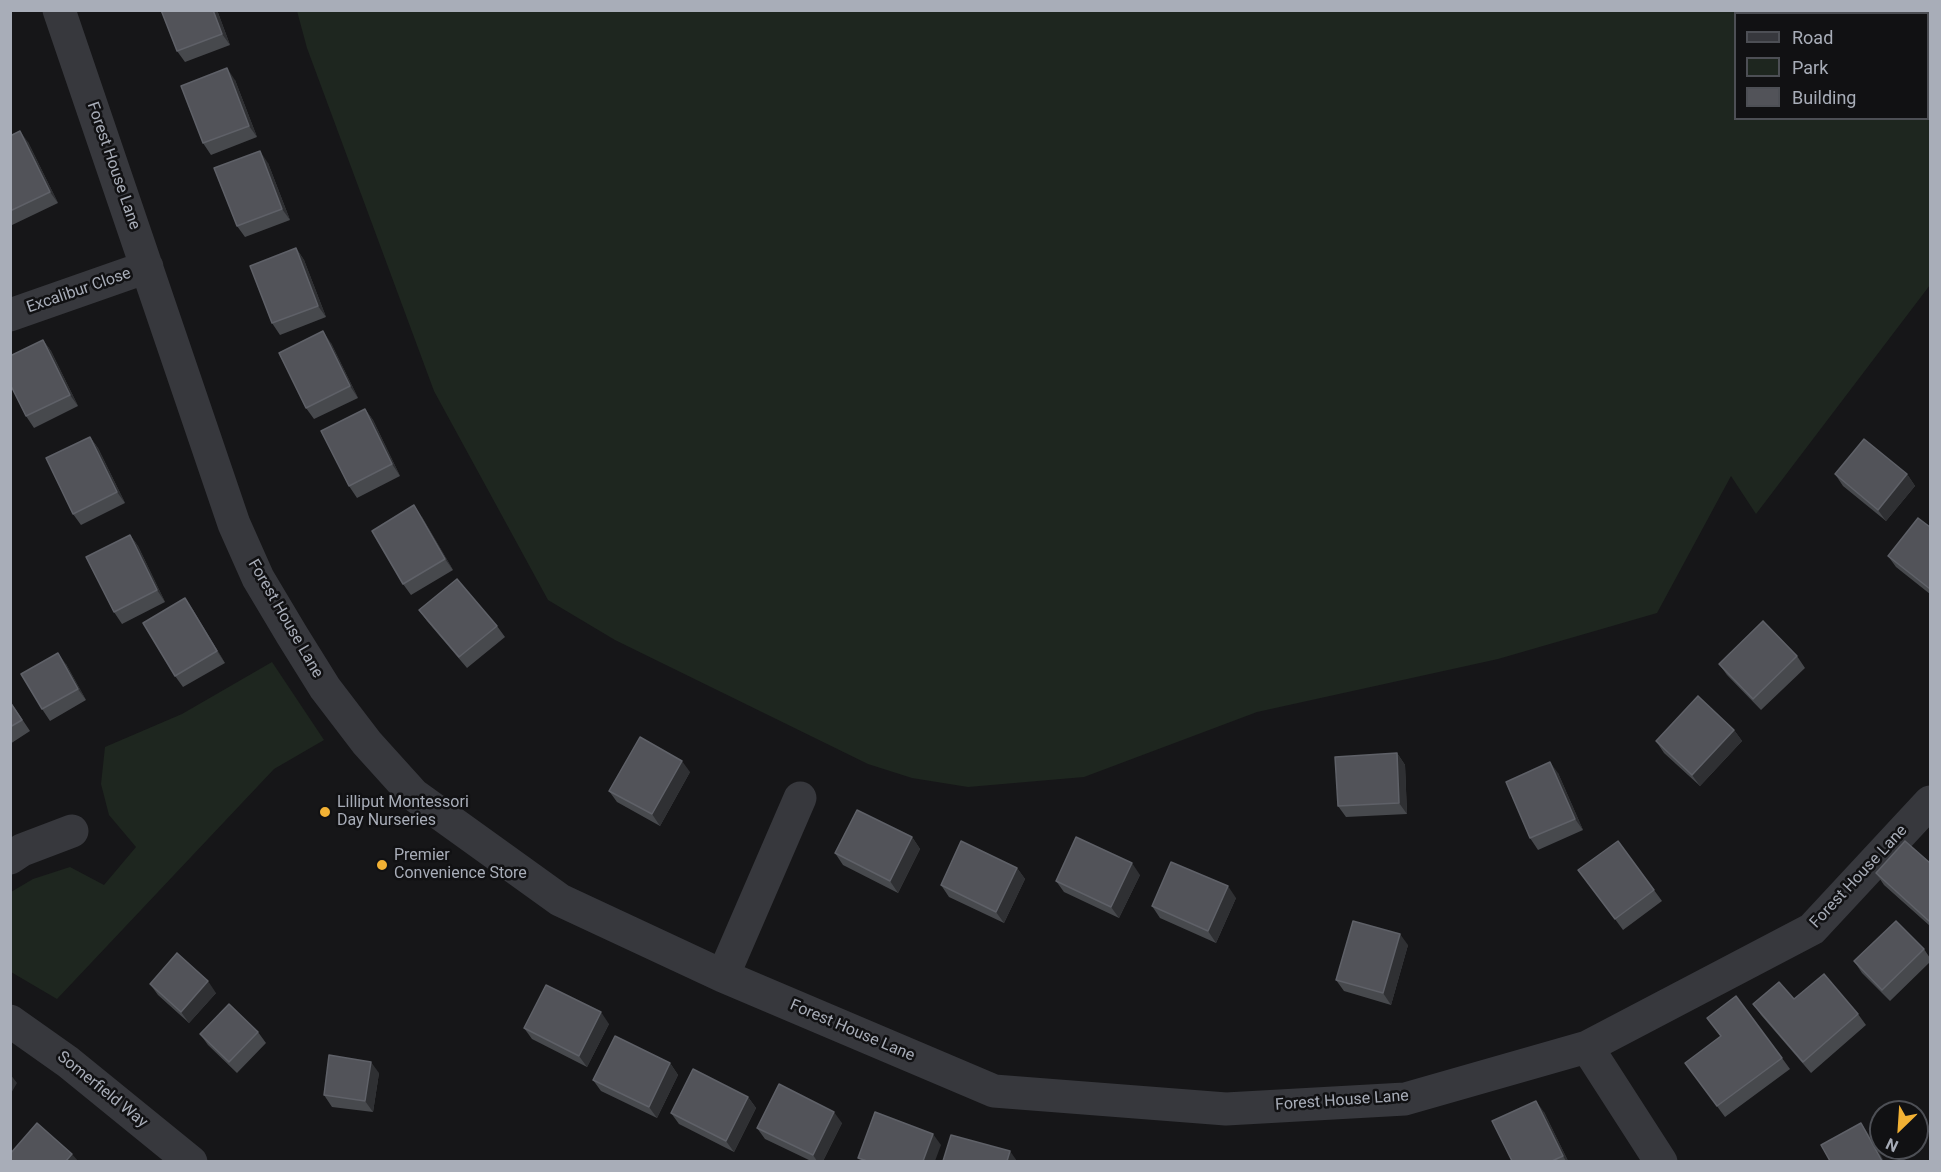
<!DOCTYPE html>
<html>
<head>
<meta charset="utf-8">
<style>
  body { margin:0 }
  #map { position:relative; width:1941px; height:1172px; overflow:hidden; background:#161618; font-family:Roboto,sans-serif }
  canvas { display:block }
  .frame { position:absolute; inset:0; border:12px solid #a8adb8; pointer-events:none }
  .legend { position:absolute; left:1734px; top:12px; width:195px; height:108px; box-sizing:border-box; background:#111113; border:2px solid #4d4f55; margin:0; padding:8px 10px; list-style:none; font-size:18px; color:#a8adb8 }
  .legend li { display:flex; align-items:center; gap:12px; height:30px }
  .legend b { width:30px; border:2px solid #4d4f55 }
  .north { position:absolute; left:1869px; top:1100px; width:60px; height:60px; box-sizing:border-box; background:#111113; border:2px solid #4d4f55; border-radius:50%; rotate:205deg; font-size:16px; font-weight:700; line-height:24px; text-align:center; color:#a8adb8 }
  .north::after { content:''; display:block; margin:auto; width:21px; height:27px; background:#f2b134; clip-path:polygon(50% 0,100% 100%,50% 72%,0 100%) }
</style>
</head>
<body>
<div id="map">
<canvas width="1941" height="1172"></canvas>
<div class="frame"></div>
<ul class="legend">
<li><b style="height:8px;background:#37383d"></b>Road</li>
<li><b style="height:16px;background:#1e261f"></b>Park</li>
<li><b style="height:16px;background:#525359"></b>Building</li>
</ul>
<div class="north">N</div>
</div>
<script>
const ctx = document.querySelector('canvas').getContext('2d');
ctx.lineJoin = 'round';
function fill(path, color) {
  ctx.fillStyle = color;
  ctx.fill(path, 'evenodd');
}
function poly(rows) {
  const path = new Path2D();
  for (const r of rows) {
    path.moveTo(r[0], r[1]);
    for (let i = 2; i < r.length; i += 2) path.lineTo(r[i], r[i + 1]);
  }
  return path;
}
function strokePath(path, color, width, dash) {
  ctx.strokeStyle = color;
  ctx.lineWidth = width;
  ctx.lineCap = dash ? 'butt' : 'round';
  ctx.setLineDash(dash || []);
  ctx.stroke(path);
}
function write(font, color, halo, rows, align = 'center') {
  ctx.font = font + ' Roboto,sans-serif';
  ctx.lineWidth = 5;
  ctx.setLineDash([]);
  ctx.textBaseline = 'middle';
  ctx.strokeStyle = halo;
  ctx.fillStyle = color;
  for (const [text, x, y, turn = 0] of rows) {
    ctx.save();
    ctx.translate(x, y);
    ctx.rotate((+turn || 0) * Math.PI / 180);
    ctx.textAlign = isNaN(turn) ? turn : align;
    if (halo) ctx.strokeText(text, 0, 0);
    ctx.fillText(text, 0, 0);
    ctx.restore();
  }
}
const green = poly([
  [297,11,1930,11,1930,285,1756,514,1731,476,1657,613,1498,659,1257,712,1084,777,968,787,912,778,868,764,615,640,548,600,434,391,307,48],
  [1736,14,1928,14,1928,118,1736,118],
  [272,662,324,740,274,769,57,999,11,972,11,892,33,879,70,867,104,885,136,847,109,815,101,784,105,747,182,714]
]);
const minor = poly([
  [59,10,234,524,258,578,292,635,325,688,367,743,414,795,560,900,723,976,994,1091,1226,1109,1405,1099,1587,1047,1812,929,1930,802],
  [10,315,147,267],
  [10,858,22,850,72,831],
  [723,976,800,798],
  [10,1021,68,1062,191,1162],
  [1587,1047,1661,1162]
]);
const wall = poly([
  [161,10,217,10,230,45,185,62,177,51],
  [235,80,257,137,211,155,203,143],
  [10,136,28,142,58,203,10,226],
  [268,163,290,220,245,237,237,226],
  [296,248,304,260,326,317,280,335,272,323],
  [43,340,51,351,78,406,34,428,26,416],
  [331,343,358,398,314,419,306,408],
  [365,409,373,420,400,476,357,498,349,486],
  [90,437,98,448,125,503,81,525,73,514],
  [1835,474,1907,474,1915,486,1886,521,1843,486],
  [422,517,453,570,411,595,403,584],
  [1930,527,1930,594,1896,567,1888,556],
  [130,535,138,546,165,602,122,624,114,612],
  [185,598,193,610,225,663,183,687,175,676],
  [419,610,497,626,505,637,467,668,427,621],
  [1797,656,1805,668,1761,710,1727,675,1719,664],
  [66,664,86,700,50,721,42,709],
  [10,701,30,731,10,744],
  [1734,730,1742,741,1700,786,1664,753,1656,741],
  [1397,753,1405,765,1407,814,1346,817,1338,806],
  [690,772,660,826,617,802,609,791],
  [1558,773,1583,830,1538,850,1530,838],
  [912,837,920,849,898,893,843,865,835,853],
  [1930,863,1930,926,1884,885,1876,873],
  [1017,868,1025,879,1004,923,949,897,941,885],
  [1579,870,1654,890,1662,901,1623,930],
  [1140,875,1119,918,1064,892,1056,881],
  [1236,898,1216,943,1160,918,1152,906],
  [1408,945,1391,1005,1344,991,1336,980],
  [1924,949,1930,958,1930,962,1890,1001,1862,973,1854,961],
  [150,984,216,993,189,1023,158,995],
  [1794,999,1858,1014,1866,1025,1811,1073,1761,1015,1753,1004],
  [609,1024,587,1067,532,1039,524,1028],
  [258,1032,266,1043,237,1073,208,1045,200,1034],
  [1782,1058,1790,1069,1725,1117,1685,1063],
  [670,1063,678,1075,657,1118,601,1091,593,1080],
  [379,1073,373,1112,332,1107,324,1095],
  [748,1097,756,1108,734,1152,679,1124,671,1113],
  [1544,1112,1568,1161,1512,1161],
  [842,1123,823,1161,811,1161,765,1139,757,1128]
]);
const shadedWall = poly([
  [213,10,217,10,230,45,222,34],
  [227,68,235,80,257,137,249,126],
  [20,131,28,142,58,203,50,192],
  [260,151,268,163,290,220,282,209],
  [296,248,304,260,326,317,318,306],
  [323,331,331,343,358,398,350,386],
  [43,340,51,351,78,406,70,395],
  [365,409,373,420,400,476,392,464],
  [90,437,98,448,125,503,117,492],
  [1907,474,1915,486,1886,521,1878,510],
  [414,505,422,517,453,570,445,559],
  [130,535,138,546,165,602,157,590],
  [185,598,193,610,225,663,217,651],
  [58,653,66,664,86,700,78,689],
  [1734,730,1742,741,1700,786,1692,775],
  [1397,753,1405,765,1407,814,1399,803],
  [682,761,690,772,660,826,652,814],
  [1550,762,1558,773,1583,830,1575,819],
  [912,837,920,849,898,893,890,881],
  [1132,863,1140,875,1119,918,1111,907],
  [1017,868,1025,879,1004,923,996,912],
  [1228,886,1236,898,1216,943,1208,931],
  [1400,934,1408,945,1391,1005,1383,993],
  [208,981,216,993,189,1023,181,1012],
  [601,1012,609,1024,587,1067,579,1056],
  [371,1062,379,1073,373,1112,365,1101],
  [670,1063,678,1075,657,1118,649,1107],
  [10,1074,17,1083,10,1095],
  [748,1097,756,1108,734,1152,726,1141],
  [1536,1101,1544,1112,1568,1161,1566,1161,1563,1156],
  [834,1112,842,1123,823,1161,817,1161,813,1155],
  [1861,1123,1869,1135,1884,1161,1882,1161],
  [933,1134,941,1145,935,1161,923,1161],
  [1010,1151,1017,1161,1007,1161],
  [72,1154,78,1161,66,1161]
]);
const building = poly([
  [161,10,213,10,222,34,177,51,161,10],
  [227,68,249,126,203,143,181,86,227,68],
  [20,131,50,192,10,211,10,136,20,131],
  [260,151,282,209,237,226,214,168,260,151],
  [296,248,318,306,272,323,250,266,296,248],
  [323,331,350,386,306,408,279,353,323,331],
  [43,340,70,395,26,416,10,384,10,356,43,340],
  [365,409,392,464,349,486,321,431,365,409],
  [90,437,117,492,73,514,46,458,90,437],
  [1864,439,1907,474,1878,510,1835,474,1864,439],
  [414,505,445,559,403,584,372,531,414,505],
  [1918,518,1930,527,1930,589,1888,556,1918,518],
  [130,535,157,590,114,612,86,557,130,535],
  [457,579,497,626,459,657,419,610,457,579],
  [185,598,217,651,175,676,143,623,185,598],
  [1763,621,1797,656,1753,699,1719,664,1763,621],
  [58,653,78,689,42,709,21,674,58,653],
  [1698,696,1734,730,1692,775,1656,741,1698,696],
  [10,702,22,720,10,727,10,702],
  [640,737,682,761,652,814,609,791,640,737],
  [1397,753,1399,803,1338,806,1335,757,1397,753],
  [1550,762,1575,819,1530,838,1506,782,1550,762],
  [857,810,912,837,890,881,835,853,857,810],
  [1076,837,1132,863,1111,907,1056,881,1076,837],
  [961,841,1017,868,996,912,941,885,961,841],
  [1618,841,1654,890,1615,919,1578,870,1618,841],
  [1905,841,1930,863,1930,922,1876,873,1905,841],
  [1171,862,1228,886,1208,931,1152,906,1171,862],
  [1353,921,1400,934,1383,993,1336,980,1353,921],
  [1896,921,1924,949,1882,990,1854,961,1896,921],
  [177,953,208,981,181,1012,150,984,177,953],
  [1824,974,1858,1014,1803,1062,1753,1004,1779,982,1794,999,1824,974],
  [546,985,601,1012,579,1056,524,1028,546,985],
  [1736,996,1782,1058,1717,1106,1685,1063,1721,1036,1707,1018,1736,996],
  [229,1004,258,1032,229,1062,200,1034,229,1004],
  [615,1036,670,1063,649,1107,593,1080,615,1036],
  [329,1055,371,1062,365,1101,324,1095,329,1055],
  [693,1069,748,1097,726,1141,671,1113,693,1069],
  [779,1084,834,1112,813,1155,757,1128,779,1084],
  [1536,1101,1563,1156,1552,1161,1512,1161,1492,1121,1536,1101],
  [875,1112,933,1134,923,1161,867,1161,858,1158,875,1112],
  [37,1123,72,1154,66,1161,10,1161,10,1154,37,1123],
  [1861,1123,1882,1161,1830,1161,1821,1145,1861,1123],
  [951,1135,1010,1151,1007,1161,943,1161,951,1135]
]);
const markers = [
  [325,812,6,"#f2b134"],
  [382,865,6,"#f2b134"]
];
const streetNames = [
  ["Forest House Lane",113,166,71],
  ["Excalibur Close",79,291,-19],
  ["Forest House Lane",285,619,60],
  ["Forest House Lane",1859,877,-47],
  ["Forest House Lane",852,1031,23],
  ["Somerfield Way",102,1090,39],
  ["Forest House Lane",1342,1101,-4]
];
const poiNames = [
  ["Lilliput Montessori",337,803],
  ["Day Nurseries",337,821],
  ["Premier",394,856],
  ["Convenience Store",394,874]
];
fill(green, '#1e261f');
strokePath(minor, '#37383d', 33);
fill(wall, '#47494d');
fill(shadedWall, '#2f3033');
fill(building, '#525359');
strokePath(building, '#5f6168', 1.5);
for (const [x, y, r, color] of markers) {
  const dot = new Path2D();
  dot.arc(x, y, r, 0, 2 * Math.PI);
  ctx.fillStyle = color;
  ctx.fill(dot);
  strokePath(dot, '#111113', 2);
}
write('16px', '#a8adb8', '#111113', streetNames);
write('16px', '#a8adb8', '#111113', poiNames, 'left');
</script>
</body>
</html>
